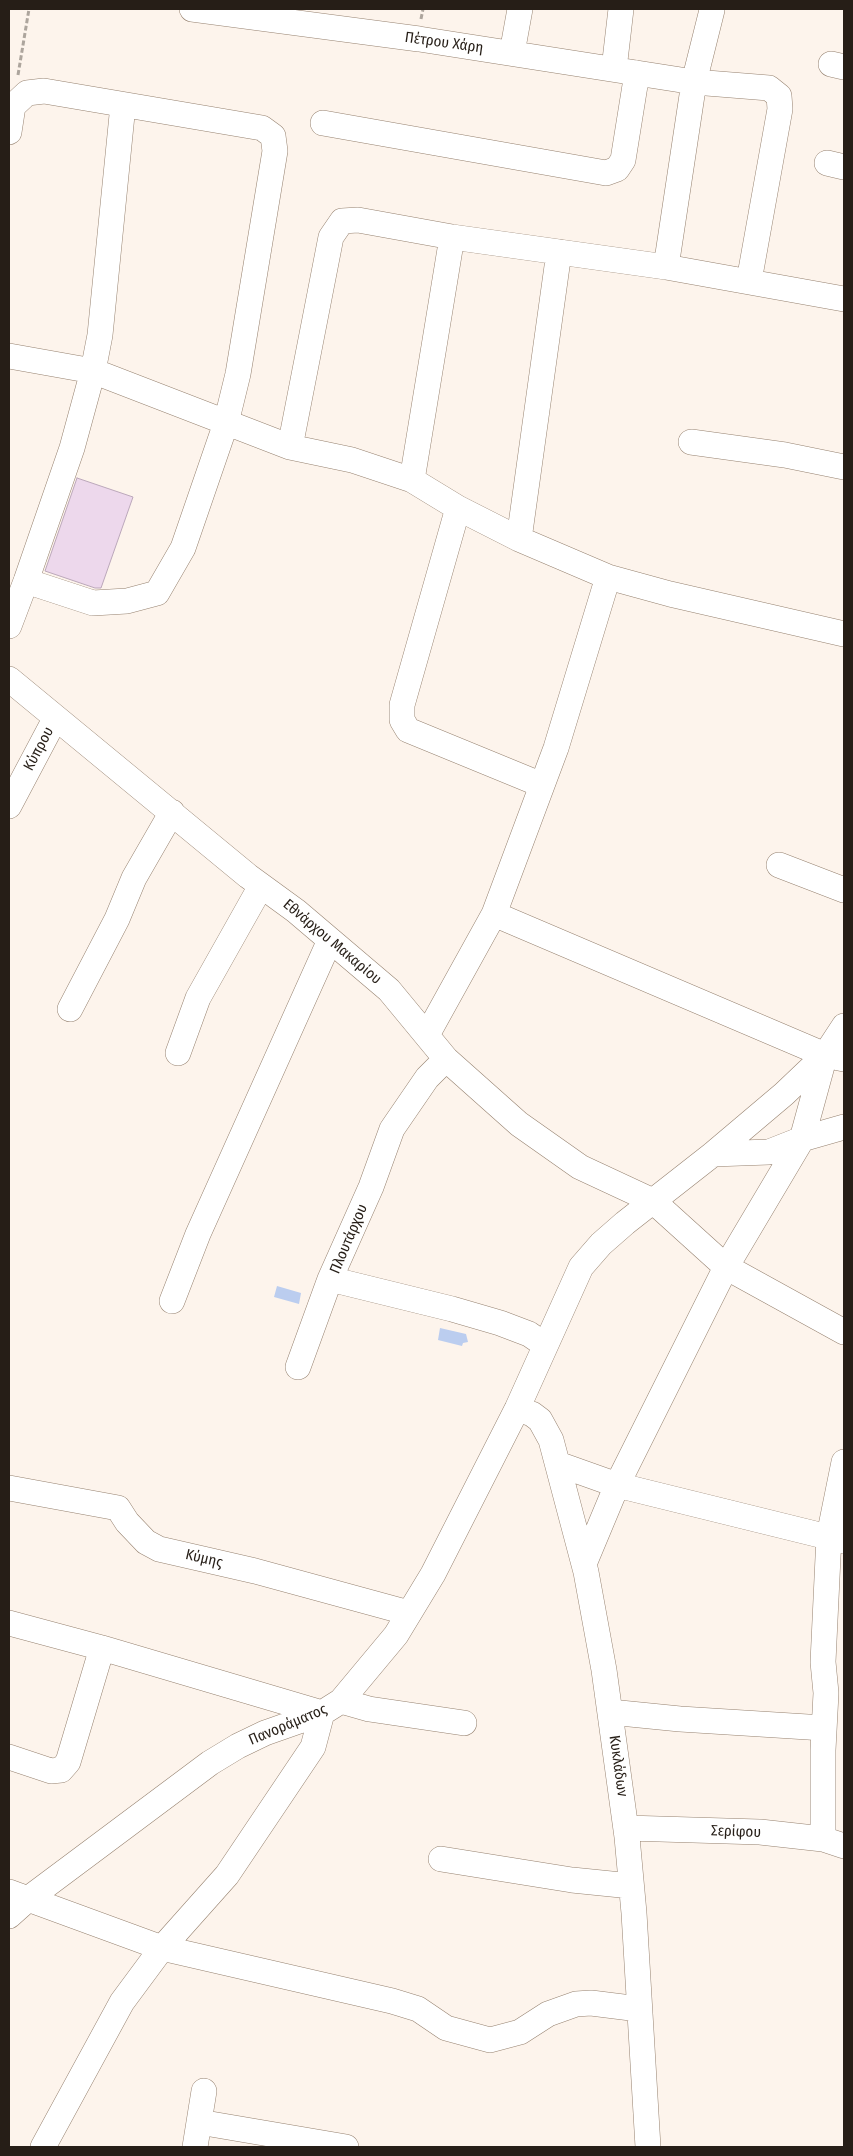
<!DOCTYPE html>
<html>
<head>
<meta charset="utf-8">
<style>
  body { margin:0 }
  #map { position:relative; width:853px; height:2156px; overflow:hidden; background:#fdf4ec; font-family:"Fira Sans Condensed",sans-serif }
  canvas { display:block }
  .frame { position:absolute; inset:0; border:10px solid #261e17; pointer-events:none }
</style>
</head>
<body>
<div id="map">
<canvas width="853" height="2156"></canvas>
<div class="frame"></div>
</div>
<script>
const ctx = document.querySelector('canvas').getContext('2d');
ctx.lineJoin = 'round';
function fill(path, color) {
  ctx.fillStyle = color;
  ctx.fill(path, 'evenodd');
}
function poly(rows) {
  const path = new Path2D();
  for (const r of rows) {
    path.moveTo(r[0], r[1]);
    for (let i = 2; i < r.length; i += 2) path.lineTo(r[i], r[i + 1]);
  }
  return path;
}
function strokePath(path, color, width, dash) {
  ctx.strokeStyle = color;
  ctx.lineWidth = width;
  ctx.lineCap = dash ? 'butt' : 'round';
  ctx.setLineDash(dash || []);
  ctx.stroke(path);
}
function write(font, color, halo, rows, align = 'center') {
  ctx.font = font + ' "Fira Sans Condensed",sans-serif';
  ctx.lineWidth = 4;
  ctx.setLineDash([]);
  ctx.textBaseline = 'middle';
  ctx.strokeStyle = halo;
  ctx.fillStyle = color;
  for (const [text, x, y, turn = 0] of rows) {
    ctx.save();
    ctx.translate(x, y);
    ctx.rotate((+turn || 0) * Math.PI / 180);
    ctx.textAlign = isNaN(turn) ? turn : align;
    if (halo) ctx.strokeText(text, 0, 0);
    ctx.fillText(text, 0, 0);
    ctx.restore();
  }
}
const water = poly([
  [277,1286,301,1293,299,1304,274,1297],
  [440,1328,466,1334,468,1342,463,1343,462,1346,438,1340]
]);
const building = poly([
  [77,478,133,497,101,588,95,588,45,571,77,478]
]);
const path = poly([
  [421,19,423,9],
  [18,75,29,9]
]);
const minor = poly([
  [192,9,419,39,694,82,769,88,779,96,780,109,749,281],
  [712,10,694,82,666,267,844,299],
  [512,53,520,9],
  [831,64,844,67],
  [614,69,621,9],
  [323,123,606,173,617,169,623,160,637,73],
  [9,132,13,106,27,93,44,91,262,128,273,136,275,151,238,374,226,423,183,548,157,593,127,601,93,603,26,581],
  [827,163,844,167],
  [9,356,93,371,290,447,352,460,412,480,458,508,402,705,402,720,408,730,542,785],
  [691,442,785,455,844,467],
  [290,447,331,237,342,221,358,220,452,237,666,267],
  [412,480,452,237],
  [458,508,519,539,608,577,670,594,844,634],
  [519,539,559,252],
  [9,626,26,581,72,448,93,371,100,335,123,105],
  [9,679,248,876,296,911,389,990,446,1059,519,1124,580,1167,653,1201,726,1267,844,1332],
  [9,806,55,719],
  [779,865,844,890],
  [494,914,556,748,608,577],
  [70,1009,117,919,134,878,172,812],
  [427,1035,494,914,825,1055,844,1059],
  [178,1053,198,998,261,886],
  [446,1059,427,1078,392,1129,371,1187,330,1279,452,1309,500,1323,529,1334,545,1345],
  [713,1154,769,1152,802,1139,825,1055],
  [172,1301,198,1234,330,940],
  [298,1367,330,1279],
  [517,1409,532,1414,540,1420,551,1440,586,1572,604,1670,627,1837,634,1913,648,2147],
  [558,1464,617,1485,844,1541],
  [9,1488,118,1508,127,1522,146,1542,159,1549,255,1571,409,1613],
  [584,1564,617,1485,726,1267,802,1139,844,1127],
  [9,1623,102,1648,322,1713,313,1747,227,1875,162,1948,122,2002,43,2147],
  [341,1701,369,1709,464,1723],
  [610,1712,680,1719,824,1728],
  [9,1757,51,1771,61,1770,68,1762,102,1648],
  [626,1828,760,1832,823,1839,844,1846],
  [823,1839,823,1750,826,1693,823,1662,829,1536,844,1462],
  [441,1859,572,1880,631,1886],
  [9,1892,162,1948,392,2001,418,2009,446,2028,490,2040,520,2032,548,2014,576,2004,591,2003,639,2009],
  [9,1916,28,1899,210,1763,238,1746,265,1733,322,1713,341,1701,396,1635,433,1574,517,1409,581,1267,601,1244,625,1223,713,1154,784,1094,825,1055,844,1026],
  [199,2122,346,2147],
  [195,2147,204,2091]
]);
const streetNames = [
  ["Πέτρου Χάρη",444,43,8],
  ["Κύπρου",39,749,-62],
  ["Εθνάρχου Μακαρίου",332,942,40],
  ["Πλουτάρχου",349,1239,-67],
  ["Κύμης",204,1559,13],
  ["Πανοράματος",288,1725,-23],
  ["Κυκλάδων",618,1766,82],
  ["Σερίφου",736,1832,2]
];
fill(water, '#bbcdef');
fill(building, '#edd8ec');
strokePath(building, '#bba7ba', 1);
strokePath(minor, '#968270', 26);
strokePath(path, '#ada59d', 3, [5, 2.5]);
strokePath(minor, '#fff', 25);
write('15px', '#261e17', '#fff', streetNames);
</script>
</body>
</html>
